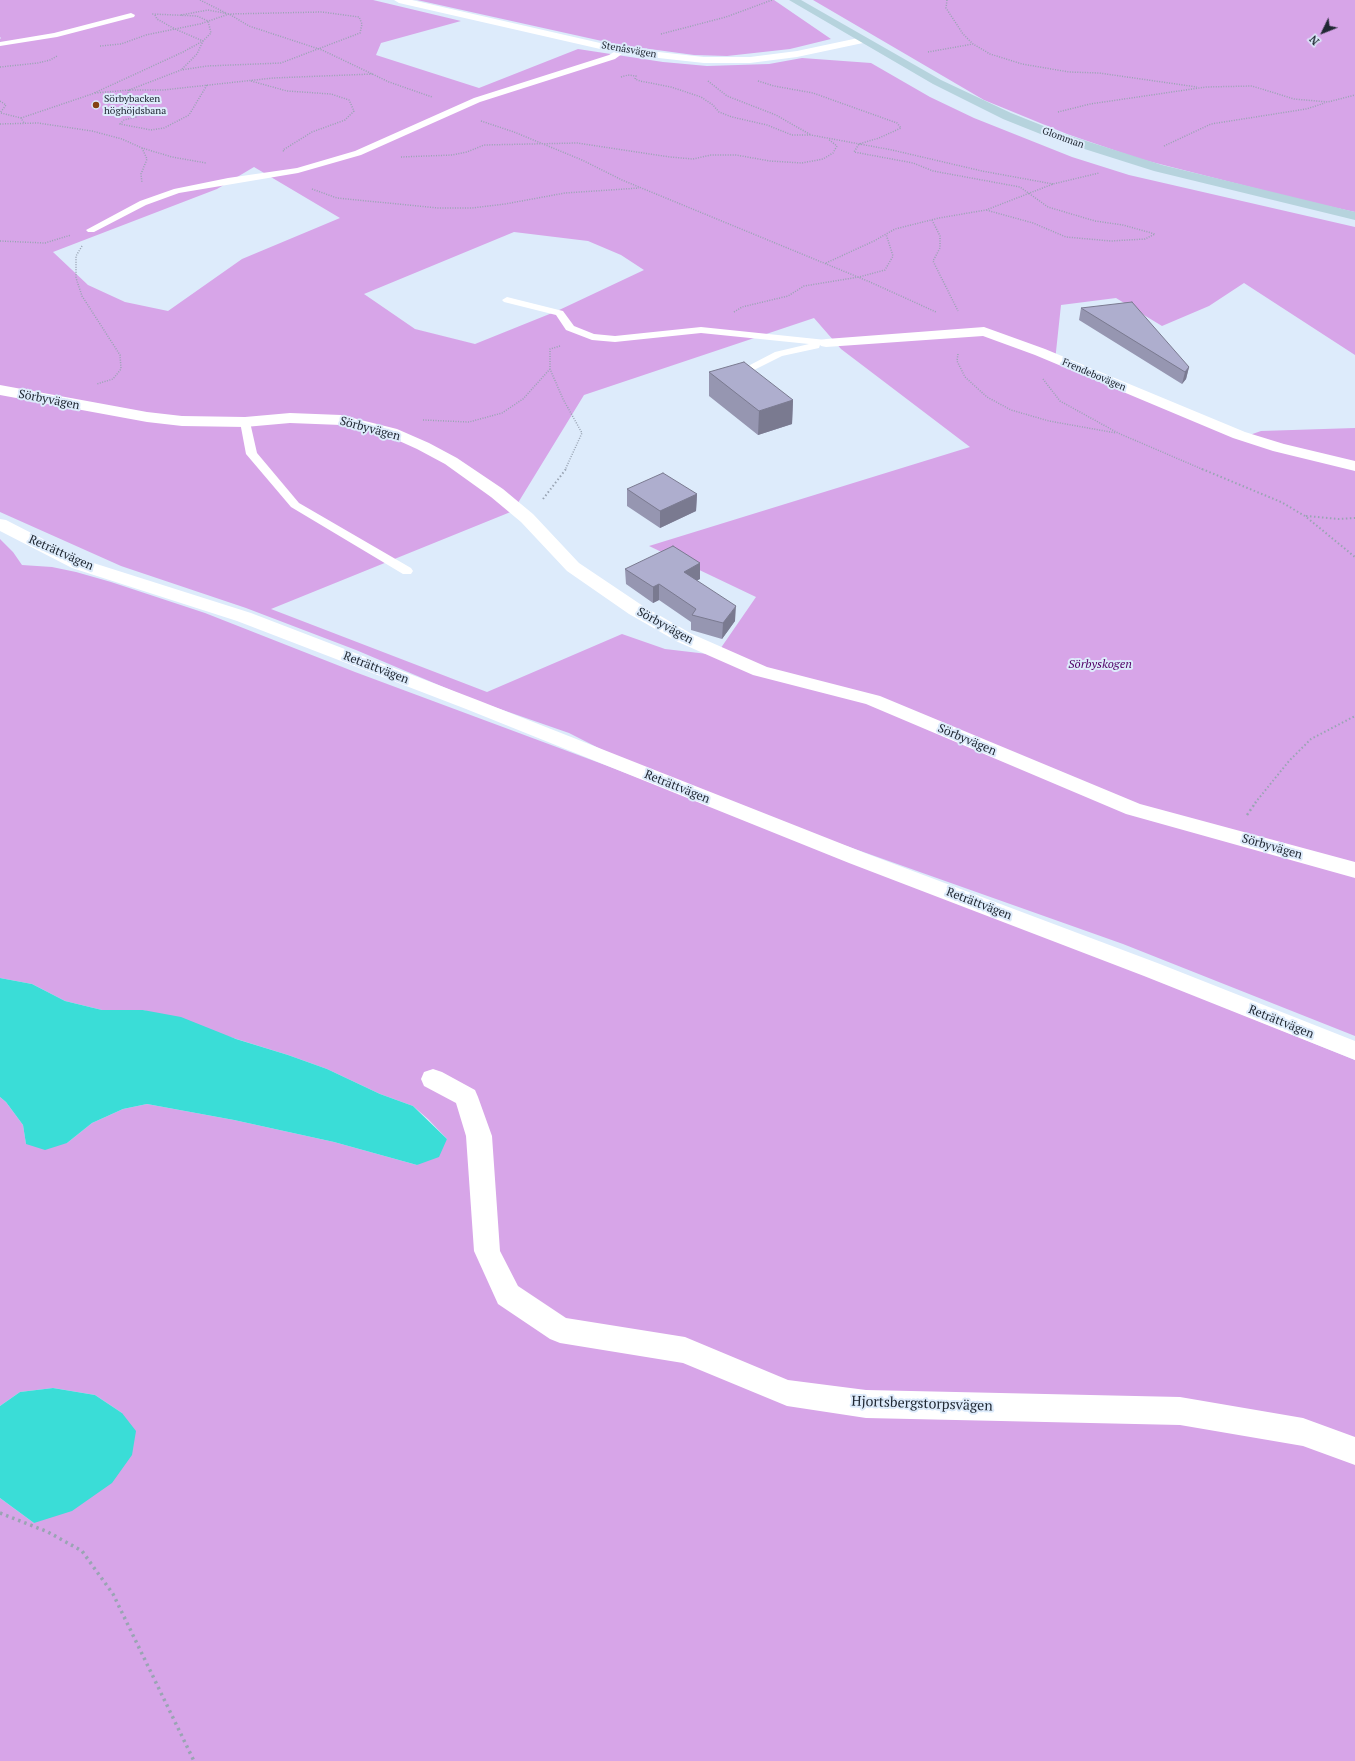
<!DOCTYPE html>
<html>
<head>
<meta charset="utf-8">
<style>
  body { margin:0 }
  #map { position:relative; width:1355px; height:1761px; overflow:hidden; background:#ddebfb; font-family:"PT Serif",serif }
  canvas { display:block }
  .north { position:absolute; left:1303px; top:12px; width:40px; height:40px; -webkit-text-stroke:3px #ddebfb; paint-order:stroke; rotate:227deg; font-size:11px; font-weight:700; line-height:16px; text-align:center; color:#202833 }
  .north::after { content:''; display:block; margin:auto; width:14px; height:18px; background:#202833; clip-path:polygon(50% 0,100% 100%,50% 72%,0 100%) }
</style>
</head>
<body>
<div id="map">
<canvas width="1355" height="1761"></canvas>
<div class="north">N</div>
</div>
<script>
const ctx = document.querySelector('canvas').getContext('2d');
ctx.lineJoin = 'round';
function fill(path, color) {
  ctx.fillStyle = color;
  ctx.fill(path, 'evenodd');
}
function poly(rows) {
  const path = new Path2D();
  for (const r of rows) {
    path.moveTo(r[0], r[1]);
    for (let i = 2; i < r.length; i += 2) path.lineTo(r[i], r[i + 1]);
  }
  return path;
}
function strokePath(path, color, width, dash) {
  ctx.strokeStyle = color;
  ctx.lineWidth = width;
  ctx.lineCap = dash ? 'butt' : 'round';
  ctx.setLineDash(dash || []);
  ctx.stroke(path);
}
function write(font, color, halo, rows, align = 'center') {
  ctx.font = font + ' "PT Serif",serif';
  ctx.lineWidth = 4;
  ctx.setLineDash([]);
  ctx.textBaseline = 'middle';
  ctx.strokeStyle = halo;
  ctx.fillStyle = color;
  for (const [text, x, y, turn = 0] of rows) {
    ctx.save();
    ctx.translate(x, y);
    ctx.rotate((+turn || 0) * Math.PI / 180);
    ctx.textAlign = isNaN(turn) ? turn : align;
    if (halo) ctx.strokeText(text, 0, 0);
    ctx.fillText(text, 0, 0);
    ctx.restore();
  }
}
const green = poly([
  [0,0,373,0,461,21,381,43,376,55,479,88,578,49,663,62,707,66,769,64,802,58,871,63,930,97,974,118,1072,157,1129,175,1355,227,1355,355,1244,283,1209,306,1162,326,1116,298,1061,305,1055,361,1241,438,1261,431,1355,428,1355,1036,1123,944,838,843,636,767,569,733,474,700,356,650,246,608,121,566,0,512,0,39,1,38,0,37],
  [254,167,340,218,242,259,168,311,125,302,88,285,53,252,217,189],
  [514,232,588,241,621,255,644,270,557,311,475,344,415,329,364,294],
  [814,318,841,349,970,447,649,546,756,597,716,655,665,649,622,634,487,692,271,609,513,511,584,395],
  [417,0,774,0,831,39,790,49,727,56,694,55,620,45],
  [813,0,1355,0,1355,212,1305,201,1140,159,1067,134,984,100],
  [0,539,13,552,22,565,52,567,76,572,111,582,205,613,355,672,613,768,1112,962,1355,1060,1355,1761,0,1761,0,1498,34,1523,122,1413,95,1395,53,1388,20,1392,0,1406,0,1097,6,1102,23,1125,26,1144,67,1143,92,1123,123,1109,147,1104,234,1120,334,1142,417,1165,447,1139,428,1119,413,1106,380,1094,327,1069,288,1055,143,1010,102,1010,65,1001,32,984,0,978]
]);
const water = poly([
  [0,978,32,984,65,1001,102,1010,143,1010,181,1017,236,1039,288,1055,327,1069,380,1094,413,1106,447,1139,439,1157,417,1165,334,1142,234,1120,147,1104,123,1109,92,1123,67,1143,45,1150,26,1144,23,1125,6,1102,0,1097],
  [53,1388,95,1395,122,1413,136,1431,132,1455,112,1483,72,1511,34,1523,0,1498,0,1406,20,1392]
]);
const pathFar3 = poly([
  [200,0,226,13],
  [947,0,946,8,963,34,973,44,990,54,1022,64,1069,72,1099,73,1197,87],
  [155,15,157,19,175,29,203,41,197,54,181,70],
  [181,15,208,10,229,14,249,26,322,50,389,82,432,97],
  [661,34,726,17,772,0],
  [100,46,121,44,146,35,200,24,229,14,322,12,359,17,362,24,360,33,281,63,207,66,181,70,129,90],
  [928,52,973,44],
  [0,67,38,63,50,60,57,56],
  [621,77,628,75,636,76,635,79,640,81,671,87,701,97,713,105,719,112,732,117,767,125,792,135,811,135,892,150,982,171,1053,184],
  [251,81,287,91,331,94,349,100,354,111,345,120,312,132,283,150,284,152],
  [708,81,727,96,776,115,811,135],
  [758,81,774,86,813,93,897,123,901,128,879,138,859,144,854,152,913,163,933,171,1020,187,1048,207,1095,221,1123,225,1155,234,1145,239,1111,241,1066,237,1033,223,986,210],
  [129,90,126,99,134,110,136,117,124,120,120,124,151,130,164,128,189,115,207,85],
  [95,93,129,90,163,90,273,78,373,74],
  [0,101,6,105,0,113],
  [1058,112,1090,104,1206,87,1252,86,1294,99,1328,102,1355,95],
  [1,113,21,118,24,123],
  [21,118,92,94,183,52,203,41,211,33,208,21,197,16,152,14],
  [481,121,514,132,582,160,622,180,870,282,936,312],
  [0,124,38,123,92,131,122,139,142,148,172,157,206,163],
  [1164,146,1211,124,1306,109,1325,103],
  [142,148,147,159,141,174,142,183],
  [401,157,452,155,467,152,484,145,577,143,670,157,693,159,711,155,736,155,770,161,802,163,823,159,833,153,837,146,828,139],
  [312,189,337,198,438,208,472,208,505,204,565,193,639,188],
  [932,220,940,236,940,248,933,261,958,311],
  [0,241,45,243,71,235],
  [82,246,76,256,76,278,82,296,120,355,121,369,113,379,97,384],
  [826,263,874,241,895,229,939,218,986,210,1053,184,1099,173],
  [734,312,742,307,788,296,804,286,859,277,885,270,893,256,886,234],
  [560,346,550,349,550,369,563,399,582,433,565,470],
  [958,354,957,361,965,377,987,397,1011,410,1049,421,1116,433],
  [1043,379,1060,401,1118,433,1204,470],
  [423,420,469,422,502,413,523,399,550,369]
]);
const pathFar2 = poly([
  [1202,469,1281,502,1305,516,1355,557],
  [543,499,566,469],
  [1306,516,1339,519,1355,518],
  [1255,803,1289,761,1311,739,1355,716]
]);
const pathFar1 = poly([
  [1247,815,1256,802]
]);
const path = poly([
  [0,1513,48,1532,82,1551,113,1594,194,1761]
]);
const service = poly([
  [131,13,135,15,134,17,57,37,0,46,0,42,54,33,131,13],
  [619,49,625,49,626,51,615,59,480,102,361,155,298,173,179,193,146,205,94,232,88,232,86,230,140,201,174,189,228,178,297,168,355,151,474,98,609,55,619,49],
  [507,297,563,311,574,326,594,334,615,336,701,327,826,340,831,343,826,346,820,345,819,348,782,356,754,370,749,367,750,365,775,352,809,344,701,333,615,342,592,340,566,330,556,315,504,302,502,300,507,297],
  [245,419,250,422,257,453,299,503,411,568,413,571,411,574,403,574,291,507,246,454,240,422,245,419]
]);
const minor = poly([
  [394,0,412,0,622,48,704,57,750,57,797,51,863,37,868,40,863,43,797,57,750,63,704,63,622,54,399,3,394,0],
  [984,327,1045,349,1245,432,1284,444,1355,461,1355,471,1273,451,1233,438,1035,355,983,336,826,347,821,346,819,343,821,340,826,339,984,327],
  [0,385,147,412,182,416,245,417,290,413,341,415,397,429,429,443,457,458,503,489,533,514,579,563,643,606,692,634,767,667,880,696,1140,804,1355,862,1355,878,1126,814,866,704,753,675,678,642,629,614,567,571,521,522,491,497,445,464,417,449,386,435,341,425,290,423,245,427,182,426,147,422,0,395,0,385],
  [433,1069,442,1072,475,1090,478,1097,492,1136,500,1251,518,1286,566,1318,685,1337,788,1380,866,1390,1180,1397,1303,1418,1355,1437,1355,1465,1303,1446,1180,1425,866,1418,787,1406,683,1363,560,1343,550,1339,498,1304,474,1251,466,1136,456,1103,424,1086,421,1079,424,1072,433,1069]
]);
const tertiary = poly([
  [0,519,6,520,84,560,251,613,480,701,865,853,1160,964,1355,1041,1355,1060,1144,976,849,863,466,709,237,621,72,568,0,531,0,519]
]);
const secondary = poly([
  [789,0,801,0,941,80,1011,113,1061,133,1162,165,1355,212,1355,220,1154,171,1053,139,1003,119,933,84,789,0]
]);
const wall = poly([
  [1081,308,1189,367,1186,379,1182,384,1079,320],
  [709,372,793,400,792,424,758,435,709,396],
  [627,489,697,494,696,511,660,528,627,506],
  [700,563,700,579,697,580,735,621,722,639,691,630,691,622,659,600,653,603,626,584,625,569]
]);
const shadedWall = poly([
  [1189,367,1186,379,1182,384,1185,372],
  [793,400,792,424,758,435,759,411],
  [697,494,696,511,660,528,660,511],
  [700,563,700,579,684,587,684,572],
  [659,584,659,600,653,603,653,587],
  [736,606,735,621,722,639,723,623]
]);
const building = poly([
  [1132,302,1189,367,1185,372,1081,308,1132,302],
  [744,362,793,400,759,411,709,372,744,362],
  [663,473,697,494,660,511,627,489,663,473],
  [673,546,700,563,684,572,736,606,723,623,692,615,696,609,659,584,653,587,625,569,673,546]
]);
const markers = [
  [96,105,4,"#844211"]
];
const farStreetnames = [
  ["Stenåsvägen",629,50,10],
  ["Glomman",1063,138,20],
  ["Frendebovägen",1094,375,23]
];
const farPoinames = [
  ["Sörbybacken",104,99],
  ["höghöjdsbana",104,111]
];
const streetNames = [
  ["Sörbyvägen",49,400,11],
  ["Sörbyvägen",370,429,15],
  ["Reträttvägen",61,553,24],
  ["Sörbyvägen",665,626,29],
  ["Reträttvägen",376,668,21],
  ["Sörbyvägen",967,740,23],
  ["Reträttvägen",677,787,22],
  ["Sörbyvägen",1272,847,16],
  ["Reträttvägen",979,904,21],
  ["Reträttvägen",1281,1022,22]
];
const parkNames = [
  ["Sörbyskogen",1100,665]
];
const nearStreetnames = [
  ["Hjortsbergstorpsvägen",922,1404,2]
];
fill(green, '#d7a5e8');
fill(water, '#3addd7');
strokePath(pathFar3, '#99a4b3', 1.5, [1, 1.5]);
strokePath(pathFar2, '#99a4b3', 2, [1.5, 2.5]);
strokePath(pathFar1, '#99a4b3', 2.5, [2, 3]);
strokePath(path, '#99a4b3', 3.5, [2.5, 4]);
fill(service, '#fff');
fill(minor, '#fff');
fill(tertiary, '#fff');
fill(secondary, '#b6d3dd');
fill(wall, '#9696b1');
fill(shadedWall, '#7a7a90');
fill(building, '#aeaece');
strokePath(building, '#7a7a90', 1);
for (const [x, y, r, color] of markers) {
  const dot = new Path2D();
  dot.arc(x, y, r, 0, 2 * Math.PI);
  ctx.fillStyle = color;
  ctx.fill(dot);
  strokePath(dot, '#ddebfb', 1.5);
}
write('10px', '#202833', '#ddebfb', farStreetnames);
write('10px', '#202833', '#ddebfb', farPoinames, 'left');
write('12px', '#202833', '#ddebfb', streetNames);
write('italic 12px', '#510066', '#ddebfb', parkNames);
write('14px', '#202833', '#ddebfb', nearStreetnames);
</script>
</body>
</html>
